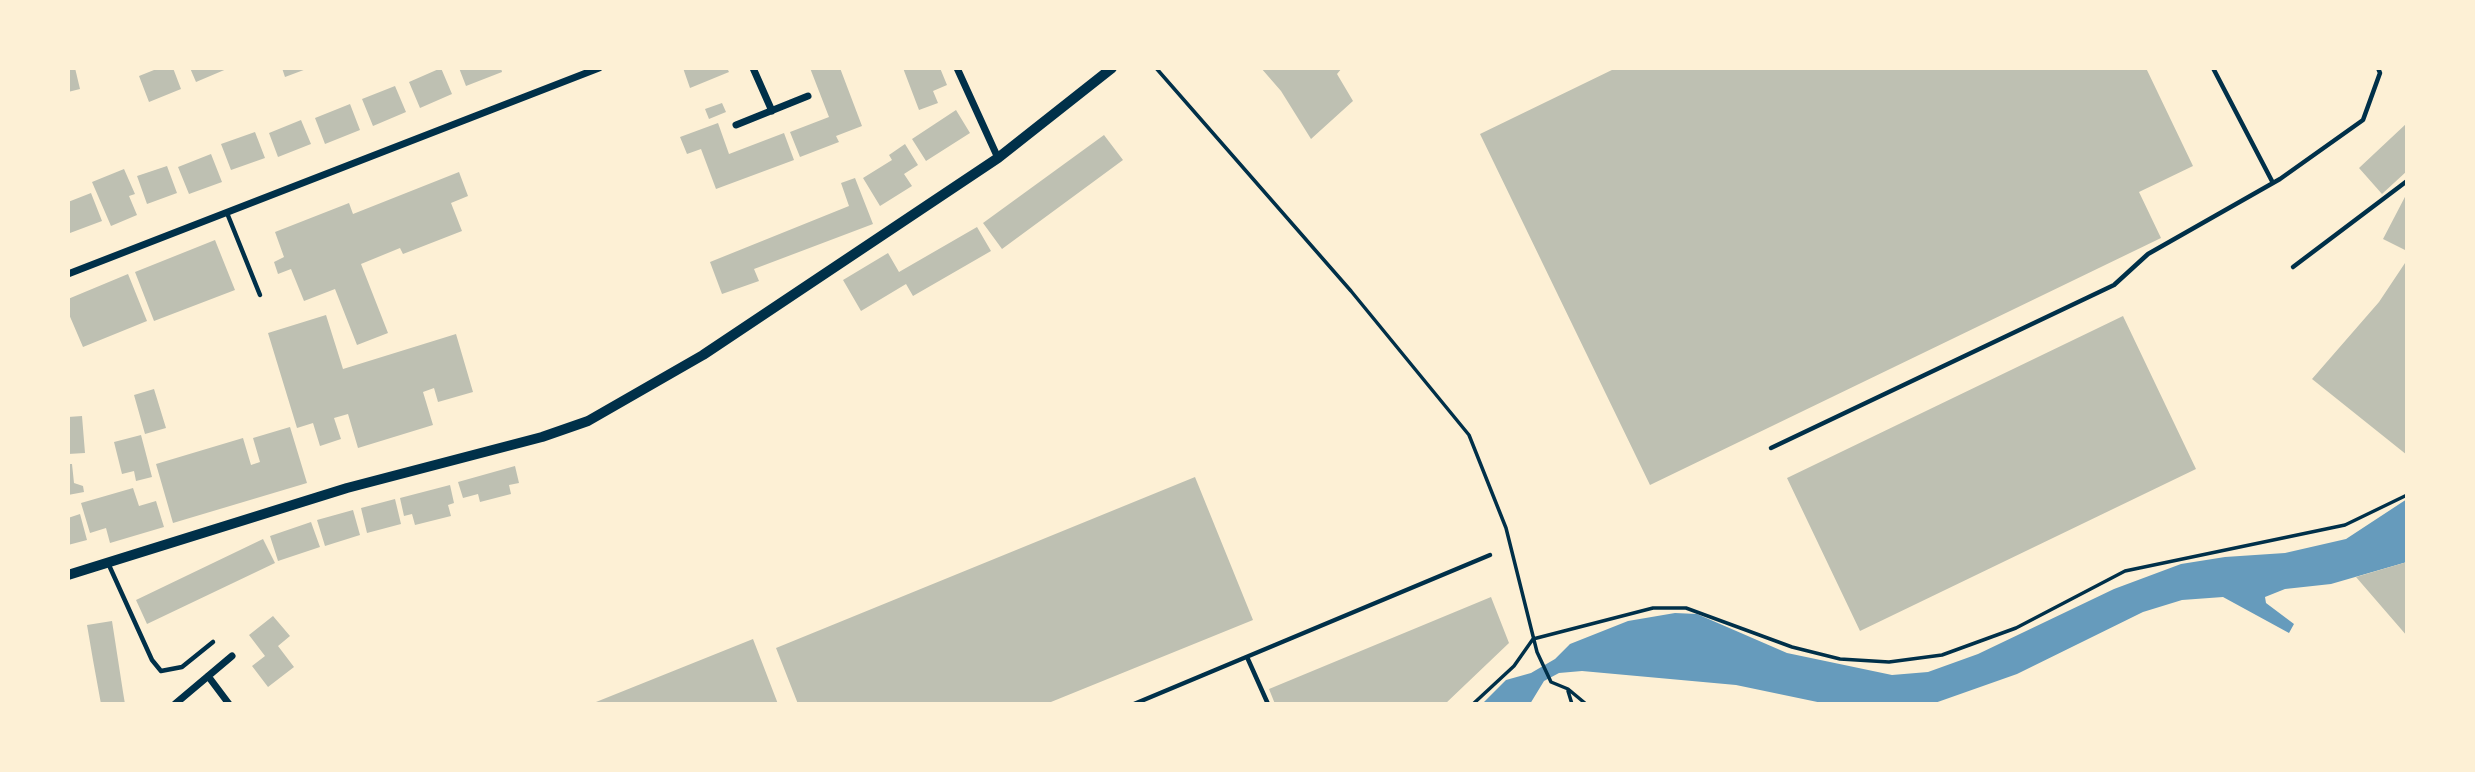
<!DOCTYPE html>
<html>
<head>
<meta charset="utf-8">
<style>
  body { margin:0 }
  #map { position:relative; width:2475px; height:772px; overflow:hidden; background:#fdf0d5; font-family:"Crimson Pro",serif }
  canvas { display:block }
  .frame { position:absolute; inset:0; border:70px solid #fdf0d5; pointer-events:none }
</style>
</head>
<body>
<div id="map">
<canvas width="2475" height="772"></canvas>
<div class="frame"></div>
</div>
<script>
const ctx = document.querySelector('canvas').getContext('2d');
ctx.lineJoin = 'round';
function fill(path, color) {
  ctx.fillStyle = color;
  ctx.fill(path, 'evenodd');
}
function poly(rows) {
  const path = new Path2D();
  for (const r of rows) {
    path.moveTo(r[0], r[1]);
    for (let i = 2; i < r.length; i += 2) path.lineTo(r[i], r[i + 1]);
  }
  return path;
}
function strokePath(path, color, width, dash) {
  ctx.strokeStyle = color;
  ctx.lineWidth = width;
  ctx.lineCap = dash ? 'butt' : 'round';
  ctx.setLineDash(dash || []);
  ctx.stroke(path);
}
const water = poly([
  [2407,499,2407,562,2331,584,2285,589,2265,597,2266,603,2294,624,2289,633,2223,597,2182,600,2143,612,2017,674,1932,704,1827,704,1736,685,1582,671,1559,673,1544,681,1530,704,1482,704,1506,680,1531,673,1555,659,1570,644,1628,621,1675,613,1697,614,1787,653,1892,675,1928,672,1978,654,2114,589,2181,564,2225,557,2285,553,2346,539]
]);
const building = poly([
  [68,68,75,68,80,89,68,92],
  [159,68,173,68,181,89,149,102,139,76],
  [190,68,229,68,196,82],
  [282,68,309,68,285,77],
  [441,68,452,94,420,108,409,82],
  [459,68,501,68,502,72,466,86],
  [683,68,727,68,729,72,690,88],
  [810,68,840,68,862,126,836,136,839,142,800,157,790,132,829,117],
  [903,68,940,68,947,85,933,91,938,103,919,110],
  [1261,68,1342,68,1337,74,1353,101,1311,139,1281,91],
  [1616,68,2146,68,2193,166,2139,192,2161,238,1650,485,1480,134],
  [395,86,406,112,373,126,362,99],
  [722,103,726,112,709,119,705,109],
  [350,104,360,130,325,144,315,118],
  [956,110,970,133,926,161,912,139],
  [301,120,311,144,278,157,269,133],
  [718,123,729,154,784,133,794,160,716,189,701,149,687,154,680,137],
  [2407,123,2407,171,2382,194,2359,168],
  [255,132,265,158,231,170,221,144],
  [1104,135,1123,160,1002,249,983,223],
  [905,144,918,165,904,174,912,186,880,206,863,178,892,160,889,155],
  [211,154,222,182,189,194,178,167],
  [167,166,177,193,147,204,137,176],
  [124,169,135,194,129,196,137,215,111,226,92,182],
  [459,172,468,196,451,203,462,231,403,254,400,248,361,264,388,333,357,345,335,289,304,301,291,269,278,274,274,262,284,257,275,232,349,203,353,214],
  [855,178,873,224,754,269,759,281,722,294,710,262,849,206,841,183],
  [91,193,102,221,70,233,68,202],
  [2407,193,2407,251,2383,239],
  [977,227,991,251,913,296,906,284,861,311,843,280,888,253,899,272],
  [215,240,235,290,154,321,135,272],
  [2407,260,2407,455,2312,379,2379,302],
  [128,274,147,321,83,347,68,312,68,299],
  [326,315,343,369,456,334,473,392,438,402,434,388,423,392,433,425,358,448,348,414,334,418,341,439,320,446,313,423,297,428,268,333],
  [2123,316,2196,469,1860,631,1787,478],
  [154,389,166,428,145,434,134,395],
  [82,416,85,453,68,454,68,417],
  [290,427,307,483,173,523,156,464,243,438,251,465,260,462,253,438],
  [141,435,152,477,136,481,134,471,122,474,114,442],
  [68,464,72,464,74,483,83,486,84,492,68,495],
  [515,466,519,483,509,485,511,494,480,502,478,494,463,498,458,482],
  [1195,477,1253,620,1046,704,798,704,776,648],
  [450,485,454,503,448,505,451,516,415,525,412,514,404,516,400,498],
  [133,488,139,506,156,501,164,527,110,543,106,528,90,533,81,503],
  [395,499,401,524,367,533,361,508],
  [353,510,360,535,325,546,317,520],
  [80,514,87,540,68,545,68,518],
  [311,522,320,547,278,561,270,536],
  [263,539,275,563,147,624,136,600],
  [2407,562,2407,636,2356,577],
  [1491,597,1509,643,1445,704,1275,704,1269,689],
  [273,616,290,636,278,646,294,667,268,687,252,666,265,656,249,635],
  [112,621,123,692,125,704,101,704,93,660,87,625],
  [753,639,778,704,591,704]
]);
const path = poly([
  [1156,68,1351,291,1469,435,1506,528,1537,652,1551,682,1568,689,1586,704],
  [1568,691,1572,704],
  [1473,704,1514,666,1533,639,1653,608,1686,608,1792,647,1840,659,1889,662,1942,655,2016,628,2125,571,2345,525,2407,495]
]);
const service = poly([
  [2213,68,2273,183],
  [227,213,260,295],
  [2293,267,2407,181],
  [1771,448,2114,285,2148,254,2280,179,2363,120,2380,73,2378,68],
  [108,563,152,660,161,671,182,667,213,642],
  [1247,657,1268,704],
  [1134,704,1490,555]
]);
const minor = poly([
  [753,68,772,111],
  [957,68,998,158],
  [736,125,808,96],
  [68,274,599,68],
  [208,676,229,704],
  [175,704,232,656]
]);
const tertiary = poly([
  [68,575,347,488,542,437,588,421,703,355,998,158,1112,68]
]);
fill(water, '#669bbc');
fill(building, '#bec0b2');
strokePath(path, '#003049', 3.5);
strokePath(service, '#003049', 4.5);
strokePath(minor, '#003049', 7);
strokePath(tertiary, '#003049', 10);
</script>
</body>
</html>
